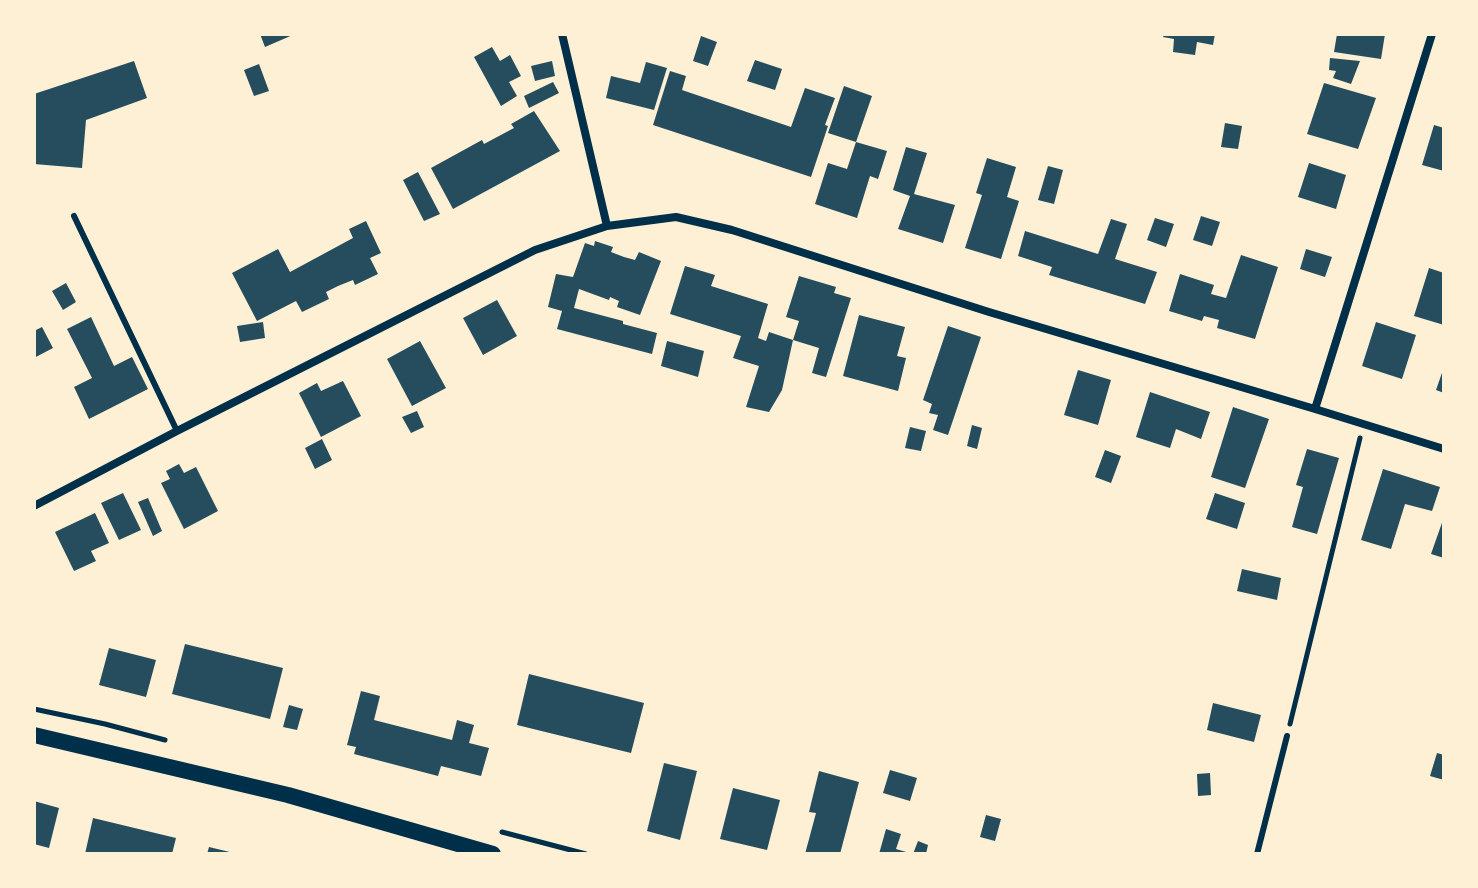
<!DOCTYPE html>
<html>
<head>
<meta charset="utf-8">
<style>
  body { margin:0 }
  #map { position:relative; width:1478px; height:888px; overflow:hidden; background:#fdf0d5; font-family:Arial,sans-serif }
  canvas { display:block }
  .frame { position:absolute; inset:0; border:36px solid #fdf0d5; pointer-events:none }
</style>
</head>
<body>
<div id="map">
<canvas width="1478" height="888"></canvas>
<div class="frame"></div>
</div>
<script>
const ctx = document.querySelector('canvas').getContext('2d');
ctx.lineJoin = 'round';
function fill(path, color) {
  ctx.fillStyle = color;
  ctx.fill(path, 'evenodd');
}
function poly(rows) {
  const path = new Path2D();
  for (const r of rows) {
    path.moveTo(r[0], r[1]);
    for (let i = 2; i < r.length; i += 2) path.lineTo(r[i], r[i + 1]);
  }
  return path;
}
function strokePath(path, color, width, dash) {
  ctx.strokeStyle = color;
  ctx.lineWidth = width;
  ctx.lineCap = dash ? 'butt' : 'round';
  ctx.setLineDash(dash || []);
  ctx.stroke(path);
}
const building = poly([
  [260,34,295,34,265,47],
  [1164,34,1215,34,1213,45,1197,42,1195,55,1173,52,1174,39,1163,37],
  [1337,34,1385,34,1381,59,1334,52],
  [701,36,717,42,708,66,693,61],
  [492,47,500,61,510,55,521,76,509,82,517,96,501,106,474,57],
  [1330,58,1360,61,1351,84,1333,78,1336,71,1329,70],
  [755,60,782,69,775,90,747,81],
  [134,61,147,98,86,120,82,168,34,164,34,94],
  [552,61,555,76,535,81,531,66],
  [646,62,667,68,654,110,606,98,611,76,640,83],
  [259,64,269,91,254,96,244,70],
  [670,71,686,76,682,90,791,127,805,88,835,98,825,125,828,126,811,177,653,125],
  [553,82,559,93,529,108,524,96],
  [1324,83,1376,98,1358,149,1307,134],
  [844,86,872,96,856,142,828,133],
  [534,111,560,151,453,209,431,168,482,140,484,144,514,128,511,124],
  [1225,123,1242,126,1238,149,1221,147],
  [1434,125,1444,128,1444,171,1422,165],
  [856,142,887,151,878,179,870,176,857,218,815,204,828,163,847,169],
  [906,147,927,153,914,194,955,205,943,243,898,229,910,196,893,190],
  [987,158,1016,167,1007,197,1019,201,1001,259,965,248,982,195,976,193],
  [1309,163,1346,175,1336,209,1298,197],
  [1048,166,1063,170,1054,204,1038,200],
  [418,172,440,214,424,221,403,180],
  [1201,216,1220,222,1212,246,1193,240],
  [1155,218,1174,224,1166,247,1147,240],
  [1111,219,1127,224,1115,259,1157,272,1145,304,1049,275,1052,267,1018,256,1025,231,1098,254],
  [366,221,381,253,370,258,378,274,355,285,353,280,338,286,326,292,329,299,302,312,296,301,257,321,232,273,278,249,290,272,353,238,349,229],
  [595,241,613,247,611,252,624,257,635,260,639,252,661,261,640,315,617,307,619,301,610,297,609,300,579,289,574,308,623,321,623,324,657,333,652,354,557,329,562,311,548,307,556,274,573,277,585,243,594,246],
  [1306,249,1332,257,1325,277,1300,269],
  [1241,255,1278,267,1255,339,1217,328,1219,320,1204,316,1202,321,1169,311,1180,274,1214,285,1211,294,1226,298],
  [685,266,715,275,711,286,768,304,758,338,766,341,769,332,793,340,782,390,769,412,746,407,759,366,733,358,741,336,670,314],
  [1429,268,1444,273,1444,325,1414,316],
  [799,276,836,287,834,293,851,298,826,377,812,373,819,348,793,340,799,321,786,317],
  [66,283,76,302,63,310,52,291],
  [497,300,517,336,483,355,463,318],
  [859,315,905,327,897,356,906,358,898,391,843,376],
  [91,317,114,366,132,357,148,389,89,419,74,387,92,378,67,329],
  [263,322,265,338,240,342,237,326],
  [1376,322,1416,335,1402,379,1362,366],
  [948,326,981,337,948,435,933,430,938,415,929,413,932,404,923,400],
  [42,327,53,348,34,358,34,331],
  [420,341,446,388,412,406,387,359],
  [667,341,704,351,698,377,661,366],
  [1444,367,1444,393,1436,390],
  [1078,370,1111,380,1098,425,1064,415],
  [343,381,361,416,321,437,299,393,317,383,321,391],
  [1150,392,1210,412,1201,439,1176,429,1170,448,1136,437],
  [1233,407,1269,419,1245,488,1211,477],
  [417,411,424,427,411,433,402,417],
  [972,425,982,428,977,449,967,446],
  [910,427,926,431,921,451,905,448],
  [322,439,332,460,315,469,305,448],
  [1307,449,1339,458,1317,534,1292,527,1303,487,1296,485],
  [1105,450,1121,456,1111,483,1095,477],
  [179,464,184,473,196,467,218,511,184,529,161,483,170,479,166,471],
  [1383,469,1440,487,1432,511,1405,504,1391,549,1361,540],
  [123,493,141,530,119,540,101,503],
  [1215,493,1245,503,1237,529,1206,519],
  [148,498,162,531,153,536,138,502],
  [95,513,109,543,91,551,96,561,74,571,55,532],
  [1444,517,1444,558,1431,554],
  [1242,569,1281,578,1277,600,1237,591],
  [185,644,283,668,270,719,172,694],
  [109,648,156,660,146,697,99,685],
  [529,674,644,703,631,753,517,725],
  [361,691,380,696,374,720,452,740,457,720,474,725,469,743,489,748,481,776,441,766,438,776,354,754,356,747,347,745],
  [1213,703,1261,715,1254,742,1207,730],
  [289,705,303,709,297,730,283,727],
  [1437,753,1444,755,1444,780,1430,776],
  [664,763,697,771,680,840,647,831],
  [890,770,917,778,910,801,883,793],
  [819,771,859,782,840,854,805,854,816,813,809,812],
  [1210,773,1211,795,1198,796,1197,774],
  [733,788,780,800,767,850,720,839],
  [34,801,59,808,49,848,34,844],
  [986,815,1001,819,995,841,980,837],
  [93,818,176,838,172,854,85,854],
  [886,829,901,834,896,849,913,854,879,854],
  [918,841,928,845,926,854,913,854],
  [209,847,234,853,234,854,207,854]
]);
const path = poly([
  [34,709,105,724,165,740],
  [1290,724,1360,438],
  [502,832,586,854]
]);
const service = poly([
  [74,216,177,431],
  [1257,854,1287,736]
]);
const minor = poly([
  [562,34,607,226],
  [1315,409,1432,34],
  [34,506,177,431,535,250,607,226,676,217,732,230,989,312,1315,409,1444,449]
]);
const secondary = poly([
  [34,735,288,795,493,854]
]);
fill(building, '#264d5e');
strokePath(path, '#003049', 5);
strokePath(service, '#003049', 6);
strokePath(minor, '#003049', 8);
strokePath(secondary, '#003049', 16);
</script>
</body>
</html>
